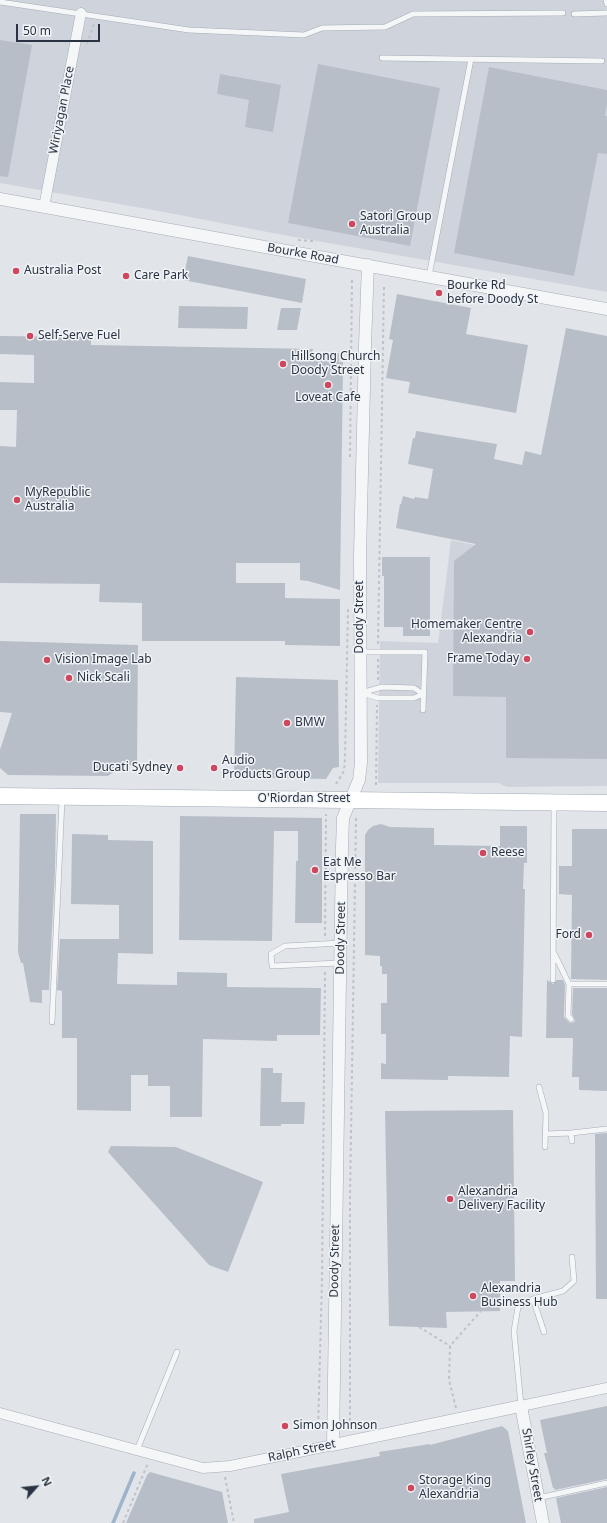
<!DOCTYPE html>
<html>
<head>
<meta charset="utf-8">
<style>
  body { margin:0 }
  #map { position:relative; width:607px; height:1523px; overflow:hidden; background:#e1e5ea; font-family:"Noto Sans",sans-serif }
  canvas { display:block }
  .north { position:absolute; left:16px; top:1467px; width:40px; height:40px; -webkit-text-stroke:3px #f1f4f7; paint-order:stroke; rotate:63deg; font-size:11px; font-weight:700; line-height:16px; text-align:center; color:#2a3342 }
  .north::after { content:''; display:block; margin:auto; width:14px; height:18px; background:#2a3342; clip-path:polygon(50% 0,100% 100%,50% 72%,0 100%) }
  .scale { position:absolute; left:16px; top:24px; width:84px; height:18px; box-sizing:border-box; border:2px solid #2a3342; border-top:0; padding-left:5px; font-size:12px; line-height:14px; white-space:nowrap; color:#2a3342; -webkit-text-stroke:3px #f1f4f7; paint-order:stroke }
</style>
</head>
<body>
<div id="map">
<canvas width="607" height="1523"></canvas>
<div class="north">N</div>
<div class="scale">50 m</div>
</div>
<script>
const ctx = document.querySelector('canvas').getContext('2d');
ctx.lineJoin = 'round';
function fill(path, color) {
  ctx.fillStyle = color;
  ctx.fill(path, 'evenodd');
}
function poly(rows) {
  const path = new Path2D();
  for (const r of rows) {
    path.moveTo(r[0], r[1]);
    for (let i = 2; i < r.length; i += 2) path.lineTo(r[i], r[i + 1]);
  }
  return path;
}
function strokePath(path, color, width, dash) {
  ctx.strokeStyle = color;
  ctx.lineWidth = width;
  ctx.lineCap = dash ? 'butt' : 'round';
  ctx.setLineDash(dash || []);
  ctx.stroke(path);
}
function write(font, color, halo, rows, align = 'center') {
  ctx.font = font + ' "Noto Sans",sans-serif';
  ctx.lineWidth = 3;
  ctx.setLineDash([]);
  ctx.textBaseline = 'middle';
  ctx.strokeStyle = halo;
  ctx.fillStyle = color;
  for (const [text, x, y, turn = 0] of rows) {
    ctx.save();
    ctx.translate(x, y);
    ctx.rotate((+turn || 0) * Math.PI / 180);
    ctx.textAlign = isNaN(turn) ? turn : align;
    if (halo) ctx.strokeText(text, 0, 0);
    ctx.fillText(text, 0, 0);
    ctx.restore();
  }
}
const built = poly([
  [0,0,607,0,607,292,283,235,164,212,0,183],
  [451,540,551,561,607,565,607,786,507,787,498,783,378,783,380,641,438,643]
]);
const stream = poly([
  [113,1523,134,1473]
]);
const building = poly([
  [0,40,32,45,8,177,0,176],
  [318,64,440,88,410,246,288,223],
  [489,67,607,90,607,104,605,116,607,116,607,154,598,153,574,276,454,253],
  [220,74,281,85,273,132,245,127,249,100,217,94],
  [188,256,306,279,302,303,183,280],
  [397,294,471,308,466,334,528,345,516,413,408,393,410,382,386,378,393,340,389,339],
  [179,306,248,307,247,329,178,328],
  [281,308,301,308,297,330,277,330],
  [566,328,607,336,607,759,506,758,506,697,453,696,454,561,476,544,396,528,400,504,401,504,403,496,414,499,415,497,428,499,433,469,408,464,413,438,415,438,416,431,497,444,494,459,522,465,525,451,541,455],
  [0,336,91,337,91,345,313,349,312,353,339,353,339,362,343,362,340,590,308,581,300,580,300,563,236,563,236,583,285,583,285,598,340,599,340,646,285,645,285,641,142,641,142,603,99,602,100,584,0,583,0,446,16,447,17,410,0,410,0,382,34,383,34,355,0,354],
  [382,557,430,557,430,636,403,636,403,627,384,627,384,576,382,576],
  [0,641,138,645,137,765,123,765,108,776,8,775,0,768,0,750,12,713,0,712],
  [236,677,338,680,339,767,333,768,326,779,234,777],
  [20,814,56,814,55,870,49,990,42,990,42,1003,30,1002,23,963,21,963,18,952],
  [180,816,322,818,322,923,295,923,296,861,298,861,298,831,274,831,272,941,179,940],
  [381,824,390,827,434,828,434,845,500,846,500,826,527,826,527,863,524,863,523,889,525,889,522,1037,510,1036,509,1077,448,1076,448,1080,381,1079,381,1063,386,1064,386,1034,381,1034,381,1003,387,1003,387,974,382,974,382,966,380,966,380,956,365,955,365,835,368,830,373,826],
  [572,829,607,829,607,980,571,979,572,895,559,894,559,866,572,866],
  [72,834,108,835,108,840,153,841,153,954,118,953,117,984,177,985,177,972,227,973,227,987,321,988,320,1035,277,1035,277,1041,203,1039,202,1117,170,1117,170,1086,148,1086,148,1075,131,1075,131,1111,77,1110,77,1038,62,1038,62,991,57,990,60,939,119,939,119,905,71,904],
  [547,980,553,984,557,980,563,980,565,985,564,1017,570,1023,574,1022,575,1020,572,1014,573,988,607,988,607,1091,579,1090,579,1077,572,1077,573,1038,546,1038],
  [261,1068,273,1068,273,1073,282,1073,281,1102,305,1102,304,1124,281,1124,281,1126,260,1126],
  [513,1110,515,1281,500,1281,500,1311,446,1312,447,1328,389,1326,385,1111],
  [607,1133,607,1299,596,1299,595,1134],
  [111,1146,176,1147,263,1182,228,1272,209,1265,108,1152],
  [607,1406,607,1479,555,1490,554,1488,553,1488,544,1453,547,1453,540,1420],
  [502,1426,508,1431,526,1523,254,1523,254,1519,289,1512,281,1474,380,1456,379,1452,430,1444,430,1445],
  [150,1472,222,1492,228,1523,126,1523,147,1475],
  [607,1487,607,1523,561,1523,556,1498]
]);
const path = poly([
  [87,44,94,24],
  [298,240,312,241,315,244],
  [350,457,352,279],
  [378,644,384,285],
  [378,680,378,659],
  [336,784,344,771,345,758,348,609],
  [376,785,377,705],
  [325,936,326,814],
  [419,1327,450,1346],
  [456,1408,449,1380,450,1346,481,1311],
  [350,1427,350,1198,356,818],
  [318,1431,322,1279,325,972],
  [225,1477,234,1523],
  [123,1523,148,1463]
]);
const service = poly([
  [606,0,607,4],
  [0,2,189,30,304,35,322,28,385,27,413,14,563,13],
  [574,14,607,13],
  [382,58,602,61],
  [429,276,471,59],
  [360,652,425,652,423,710],
  [361,693,382,687,414,688,423,694],
  [362,693,378,698,414,698,423,694],
  [554,953,569,984,607,984],
  [340,963,272,966,271,954,285,946,341,943],
  [553,980,554,803],
  [569,984,568,1016,571,1019],
  [52,1022,62,800],
  [539,1087,546,1113,545,1147],
  [571,1133,607,1129],
  [545,1134,571,1133,572,1141],
  [533,1299,544,1332],
  [521,1406,514,1331,518,1307,533,1299,563,1291,574,1281,572,1257],
  [137,1450,177,1352],
  [538,1498,607,1483]
]);
const minor = poly([
  [44,207,81,13],
  [521,1406,607,1388],
  [0,1413,203,1468,230,1466,333,1445]
]);
const tertiary = poly([
  [0,199,607,309],
  [368,265,365,345,360,556,361,763,359,780,343,818,342,847,333,1445,521,1406,543,1523]
]);
const primary = poly([
  [0,796,607,803]
]);
const markers = [
  [352,224,4,"#ce475f"],
  [16,271,4,"#ce475f"],
  [126,276,4,"#ce475f"],
  [439,293,4,"#ce475f"],
  [30,336,4,"#ce475f"],
  [283,364,4,"#ce475f"],
  [328,385,4,"#ce475f"],
  [17,500,4,"#ce475f"],
  [530,632,4,"#ce475f"],
  [527,659,4,"#ce475f"],
  [47,660,4,"#ce475f"],
  [69,678,4,"#ce475f"],
  [287,723,4,"#ce475f"],
  [180,768,4,"#ce475f"],
  [214,768,4,"#ce475f"],
  [483,853,4,"#ce475f"],
  [315,870,4,"#ce475f"],
  [589,935,4,"#ce475f"],
  [450,1199,4,"#ce475f"],
  [473,1296,4,"#ce475f"],
  [285,1426,4,"#ce475f"],
  [411,1488,4,"#ce475f"]
];
const streetNames = [
  ["Wiriyagan Place",62,110,-79],
  ["Bourke Road",303,254,10],
  ["Doody Street",360,617,-90],
  ["O'Riordan Street",304,799],
  ["Doody Street",341,938,-89],
  ["Doody Street",335,1261,-89],
  ["Ralph Street",302,1451,-12],
  ["Shirley Street",532,1465,80]
];
const poiNames = [
  ["Satori Group",360,217],
  ["Australia",360,231],
  ["Australia Post",24,271],
  ["Care Park",134,276],
  ["Bourke Rd",447,286],
  ["before Doody St",447,300],
  ["Self-Serve Fuel",38,336],
  ["Hillsong Church",291,357],
  ["Doody Street",291,371],
  ["Loveat Cafe",328,398,"center"],
  ["MyRepublic",25,493],
  ["Australia",25,507],
  ["Homemaker Centre",522,625,"right"],
  ["Alexandria",522,639,"right"],
  ["Frame Today",519,659,"right"],
  ["Vision Image Lab",55,660],
  ["Nick Scali",77,678],
  ["BMW",295,723],
  ["Audio",222,761],
  ["Products Group",222,775],
  ["Ducati Sydney",172,768,"right"],
  ["Reese",491,853],
  ["Eat Me",323,863],
  ["Espresso Bar",323,877],
  ["Ford",581,935,"right"],
  ["Alexandria",458,1192],
  ["Delivery Facility",458,1206],
  ["Alexandria",481,1289],
  ["Business Hub",481,1303],
  ["Simon Johnson",293,1426],
  ["Storage King",419,1481],
  ["Alexandria",419,1495]
];
fill(built, '#cfd4dc');
strokePath(stream, '#9db4ca', 3.5);
fill(building, '#b8bec7');
strokePath(service, '#a6acb4', 6);
strokePath(minor, '#a6acb4', 11);
strokePath(tertiary, '#a6acb4', 13);
strokePath(primary, '#a1a9b6', 17);
strokePath(path, '#bfc3c9', 2, [3, 3]);
strokePath(service, '#f4f6f8', 5);
strokePath(minor, '#f4f6f8', 10);
strokePath(tertiary, '#f4f6f8', 12);
strokePath(primary, '#fff', 16);
for (const [x, y, r, color] of markers) {
  const dot = new Path2D();
  dot.arc(x, y, r, 0, 2 * Math.PI);
  ctx.fillStyle = color;
  ctx.fill(dot);
  strokePath(dot, '#f1f4f7', 1.5);
}
write('12px', '#2a3342', '#f1f4f7', streetNames);
write('12px', '#2a3342', '#f1f4f7', poiNames, 'left');
</script>
</body>
</html>
